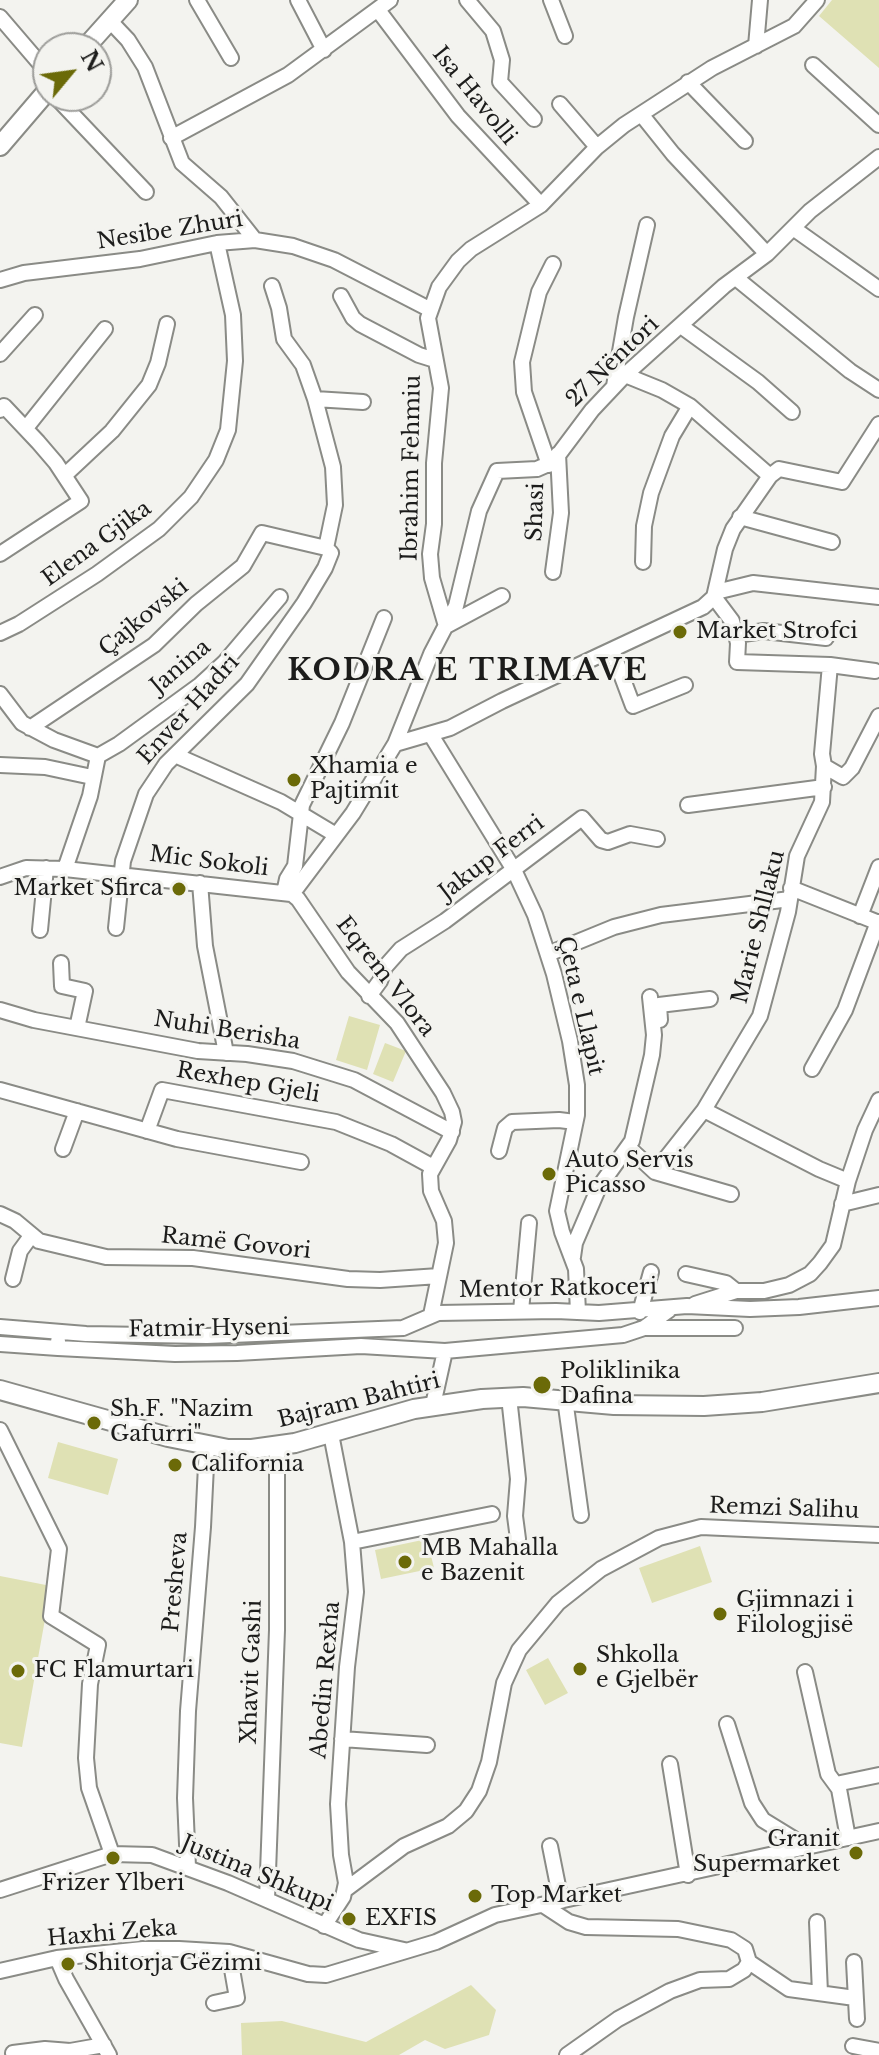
<!DOCTYPE html>
<html>
<head>
<meta charset="utf-8">
<style>
  body { margin:0 }
  #map { position:relative; width:879px; height:2055px; overflow:hidden; background:#f3f3ef; font-family:"Libre Baskerville",serif }
  canvas { display:block }
  .north { position:absolute; left:32px; top:32px; width:80px; height:80px; box-sizing:border-box; background:#f3f3ef; border:2px solid #9d9d9a; border-radius:50%; rotate:61deg; font-size:22px; font-weight:700; line-height:32px; text-align:center; color:#1c1c1b }
  .north::after { content:''; display:block; margin:auto; width:28px; height:36px; background:#6b6a08; clip-path:polygon(50% 0,100% 100%,50% 72%,0 100%) }
</style>
</head>
<body>
<div id="map">
<canvas width="879" height="2055"></canvas>
<div class="north">N</div>
</div>
<script>
const ctx = document.querySelector('canvas').getContext('2d');
ctx.lineJoin = 'round';
function fill(path, color) {
  ctx.fillStyle = color;
  ctx.fill(path, 'evenodd');
}
function poly(rows) {
  const path = new Path2D();
  for (const r of rows) {
    path.moveTo(r[0], r[1]);
    for (let i = 2; i < r.length; i += 2) path.lineTo(r[i], r[i + 1]);
  }
  return path;
}
function strokePath(path, color, width, dash) {
  ctx.strokeStyle = color;
  ctx.lineWidth = width;
  ctx.lineCap = dash ? 'butt' : 'round';
  ctx.setLineDash(dash || []);
  ctx.stroke(path);
}
function write(font, color, halo, rows, align = 'center') {
  ctx.font = font + ' "Libre Baskerville",serif';
  ctx.lineWidth = 6;
  ctx.setLineDash([]);
  ctx.textBaseline = 'middle';
  ctx.strokeStyle = halo;
  ctx.fillStyle = color;
  for (const [text, x, y, turn = 0] of rows) {
    ctx.save();
    ctx.translate(x, y);
    ctx.rotate((+turn || 0) * Math.PI / 180);
    ctx.textAlign = isNaN(turn) ? turn : align;
    if (halo) ctx.strokeText(text, 0, 0);
    ctx.fillText(text, 0, 0);
    ctx.restore();
  }
}
const green = poly([
  [832,0,879,0,879,68,819,16],
  [349,1016,380,1025,367,1070,336,1060],
  [385,1043,406,1051,393,1082,373,1074],
  [58,1442,118,1459,108,1495,48,1478],
  [427,1539,434,1568,381,1579,375,1550],
  [700,1546,712,1582,652,1603,639,1568],
  [0,1576,51,1586,22,1747,0,1743],
  [548,1658,568,1693,545,1705,526,1670],
  [471,1985,496,2010,489,2035,445,2049,425,2040,399,2055,242,2055,241,2023,282,2021,366,2042]
]);
const minor = poly([
  [197,0,231,58],
  [298,0,324,50],
  [467,0,493,31,502,60,500,82,534,119],
  [551,0,565,36],
  [378,10,458,116,541,205],
  [0,17,48,73],
  [110,21,128,40,145,67,182,163,221,197,255,240],
  [756,46,760,0],
  [813,65,879,125],
  [688,82,745,141],
  [55,96,146,192],
  [560,104,597,147],
  [641,114,673,154,767,254],
  [171,138,288,75,390,0],
  [793,228,879,289],
  [736,278,850,371,879,390],
  [0,280,24,273,140,259,217,243,255,240,293,246,334,260,429,309],
  [341,296,353,318,360,324,419,355,435,360],
  [681,326,758,382,792,412],
  [0,354,35,315],
  [625,375,662,390,690,406,770,476],
  [614,386,626,317,647,225],
  [315,399,363,402],
  [0,410,4,406,38,442,56,463,81,501,0,554],
  [26,428,105,329],
  [549,465,524,392,522,362,539,292,553,264],
  [65,475,112,431,149,385,158,363,167,324],
  [740,517,832,542],
  [643,562,644,526,651,493,672,436,690,406],
  [553,572,561,513,558,454],
  [716,592,753,583,879,597],
  [502,596,446,626,432,578,430,554,434,524,434,463,441,388,428,318,439,287,458,261,471,249,541,205,597,147,624,125,712,68,794,26,817,0],
  [714,597,732,621,738,643,737,662,830,665,875,671],
  [0,633,19,624,97,574,159,529,191,497,216,460,228,430,235,361,233,315,217,243],
  [736,635,764,631,826,638],
  [612,650,633,706,685,685],
  [0,694,22,723,54,740,98,756],
  [30,728,154,645,196,604,243,566,262,533,326,548],
  [431,735,514,870,535,915,554,974,570,1041,577,1085,577,1115,557,1211,562,1232,576,1269,578,1312],
  [395,744,450,728,502,701,703,607,714,597,725,549,733,529,770,476,779,469,842,482,879,424],
  [175,755,281,802,336,835],
  [98,756,119,744,200,685,224,663,280,597],
  [0,765,45,767,92,777],
  [824,766,843,777,852,768,879,716],
  [688,805,824,787],
  [65,869,90,796,98,756],
  [0,877,26,868,65,869,291,894],
  [200,883,205,946,226,1053],
  [791,888,879,923],
  [284,893,287,879,295,866,302,805,342,723,384,618],
  [292,894,353,813,395,744,431,654,456,606,479,511,497,471,537,469,553,462,592,410,625,375,724,286,767,254,810,211,879,157],
  [292,894,298,899,348,972,397,1023,443,1093,452,1112,454,1122,449,1140,430,1174,431,1191,444,1221,446,1243,431,1315],
  [860,916,879,867],
  [116,928,123,861,146,794,166,764,247,684,304,603,325,568,331,553,326,548,335,505,333,467,315,399,303,365,284,339,279,308,272,286],
  [40,930,46,868],
  [548,954,614,927,661,915,790,899],
  [61,963,62,986,85,991,77,1028],
  [369,996,380,981,385,967,401,949,445,921,582,818,601,840,608,842,630,834,657,839],
  [0,1010,34,1020,198,1051,247,1054,293,1061,354,1080,452,1132],
  [660,1020,659,1005,710,999],
  [812,1069,845,1010,878,922],
  [0,1090,177,1139,301,1162],
  [704,1110,819,1169,848,1181],
  [147,1131,162,1090,336,1122,391,1144,433,1167],
  [628,1147,655,1172,731,1194],
  [63,1149,77,1111],
  [499,1151,505,1128,512,1122,559,1120,575,1122],
  [655,1172,704,1110,760,1016,788,912,797,856,822,802,824,766,822,754,830,665],
  [842,1204,879,1195],
  [0,1214,15,1221,39,1241,106,1257,193,1258,348,1279,380,1280,439,1276],
  [573,1257,575,1243,599,1187,632,1141,652,1055,654,1035,650,997],
  [686,1274,726,1283,736,1291],
  [13,1279,20,1251,31,1236],
  [695,1304,736,1291,764,1291,789,1285,810,1274,820,1263,833,1245,848,1181,865,1130,879,1100],
  [521,1311,529,1223],
  [640,1312,651,1272],
  [0,1327,86,1334,207,1336,403,1328,438,1313,556,1311,599,1313,687,1306,750,1309,799,1307,879,1298],
  [645,1328,735,1328],
  [0,1344,58,1348,58,1341],
  [58,1348,175,1354,237,1353,361,1346,445,1351],
  [509,1397,518,1479,515,1516,518,1539],
  [565,1399,581,1515],
  [433,1405,445,1351,623,1335,644,1328,669,1310],
  [0,1430,59,1549,51,1616,98,1645,90,1684,86,1758,89,1788,112,1854],
  [352,1542,492,1514],
  [805,1672,828,1774,839,1789,848,1838],
  [727,1724,752,1803,763,1820,807,1847],
  [342,1739,427,1745],
  [670,1764,688,1875],
  [836,1784,879,1775],
  [550,1846,561,1901],
  [188,1867,185,1798,188,1711,203,1527,207,1445],
  [0,1890,112,1854,152,1855,228,1883,359,1940,404,1950],
  [345,1890,404,1846,448,1826,466,1811,479,1791,489,1762,504,1683,519,1650,558,1603,601,1569,659,1538,701,1527,879,1535],
  [267,1899,277,1630,277,1447],
  [543,1905,569,1922,586,1927,678,1929,731,1940,745,1949,749,1962,789,1989,855,1998],
  [817,1922,820,1993],
  [324,1926,343,1897,346,1883,341,1855,338,1804,347,1667,356,1592,352,1542,331,1434],
  [57,1958,66,1979,109,2055],
  [854,1962,857,2019],
  [0,1971,57,1958,143,1949,179,1949,229,1952,308,1974,326,1975,436,1942,495,1915,879,1831],
  [214,2003,237,1998,229,1952],
  [853,2046,879,2051],
  [13,2053,45,2049,70,2051,104,2045],
  [567,2055,618,2019,670,1991,700,1980,729,1979,744,1970,749,1962]
]);
const major = poly([
  [85,48,128,0],
  [0,146,48,90],
  [0,1390,168,1437,228,1449,252,1449,295,1443,414,1409,482,1399,523,1397,614,1405,704,1406,762,1402,879,1383]
]);
const markers = [
  [680,632,8,"#6b6a08"],
  [294,780,8,"#6b6a08"],
  [179,889,8,"#6b6a08"],
  [549,1174,8,"#6b6a08"],
  [542,1385,10,"#6b6a08"],
  [94,1423,8,"#6b6a08"],
  [175,1465,8,"#6b6a08"],
  [405,1562,8,"#6b6a08"],
  [720,1614,8,"#6b6a08"],
  [580,1669,8,"#6b6a08"],
  [18,1671,8,"#6b6a08"],
  [856,1853,8,"#6b6a08"],
  [113,1858,8,"#6b6a08"],
  [475,1896,8,"#6b6a08"],
  [349,1919,8,"#6b6a08"],
  [68,1964,8,"#6b6a08"]
];
const streetNames = [
  ["Isa Havolli",474,96,51],
  ["Nesibe Zhuri",170,231,-9],
  ["27 Nëntori",613,362,-44],
  ["Ibrahim Fehmiu",412,468,-89],
  ["Shasi",536,512,-88],
  ["Elena Gjika",97,544,-36],
  ["Çajkovski",144,618,-39],
  ["Janina",181,667,-40],
  ["Enver Hadri",189,710,-48],
  ["Jakup Ferri",492,858,-37],
  ["Mic Sokoli",209,862,7],
  ["Marie Shllaku",759,927,-76],
  ["Eqrem Vlora",385,977,52],
  ["Çeta e Llapit",580,1006,77],
  ["Nuhi Berisha",227,1031,9],
  ["Rexhep Gjeli",248,1083,10],
  ["Ramë Govori",236,1244,6],
  ["Mentor Ratkoceri",558,1289,-1],
  ["Fatmir Hyseni",209,1329,-1],
  ["Bajram Bahtiri",359,1401,-14],
  ["Remzi Salihu",784,1509,2],
  ["Presheva",176,1582,-85],
  ["Xhavit Gashi",252,1672,-88],
  ["Abedin Rexha",326,1680,-85],
  ["Justina Shkupi",257,1874,23],
  ["Haxhi Zeka",112,1934,-5]
];
const poiNames = [
  ["Market Strofci",696,632],
  ["Xhamia e",310,767],
  ["Pajtimit",310,792],
  ["Market Sfirca",163,889,"right"],
  ["Auto Servis",565,1161],
  ["Picasso",565,1186],
  ["Poliklinika",560,1372],
  ["Dafina",560,1397],
  ["Sh.F. \"Nazim",110,1410],
  ["Gafurri\"",110,1435],
  ["California",191,1465],
  ["MB Mahalla",421,1549],
  ["e Bazenit",421,1574],
  ["Gjimnazi i",736,1601],
  ["Filologjisë",736,1626],
  ["Shkolla",596,1656],
  ["e Gjelbër",596,1681],
  ["FC Flamurtari",34,1671],
  ["Granit",840,1840,"right"],
  ["Supermarket",840,1865,"right"],
  ["Frizer Ylberi",113,1884,"center"],
  ["Top Market",491,1896],
  ["EXFIS",365,1919],
  ["Shitorja Gëzimi",84,1964]
];
const districtNames = [
  ["KODRA E TRIMAVE",468,672]
];
fill(green, '#dfe1b4');
strokePath(minor, '#8a8b86', 18);
strokePath(major, '#8a8b86', 22);
strokePath(minor, '#fff', 14);
strokePath(major, '#fff', 18);
for (const [x, y, r, color] of markers) {
  const dot = new Path2D();
  dot.arc(x, y, r, 0, 2 * Math.PI);
  ctx.fillStyle = color;
  ctx.fill(dot);
  strokePath(dot, '#f3f3ef', 3);
}
write('22px', '#1c1c1b', '#f3f3ef', streetNames);
write('22px', '#1c1c1b', '#f3f3ef', poiNames, 'left');
ctx.letterSpacing = '2px';
write('bold 30px', '#1c1c1b', '#f3f3ef', districtNames);
ctx.letterSpacing = '0px';
</script>
</body>
</html>
